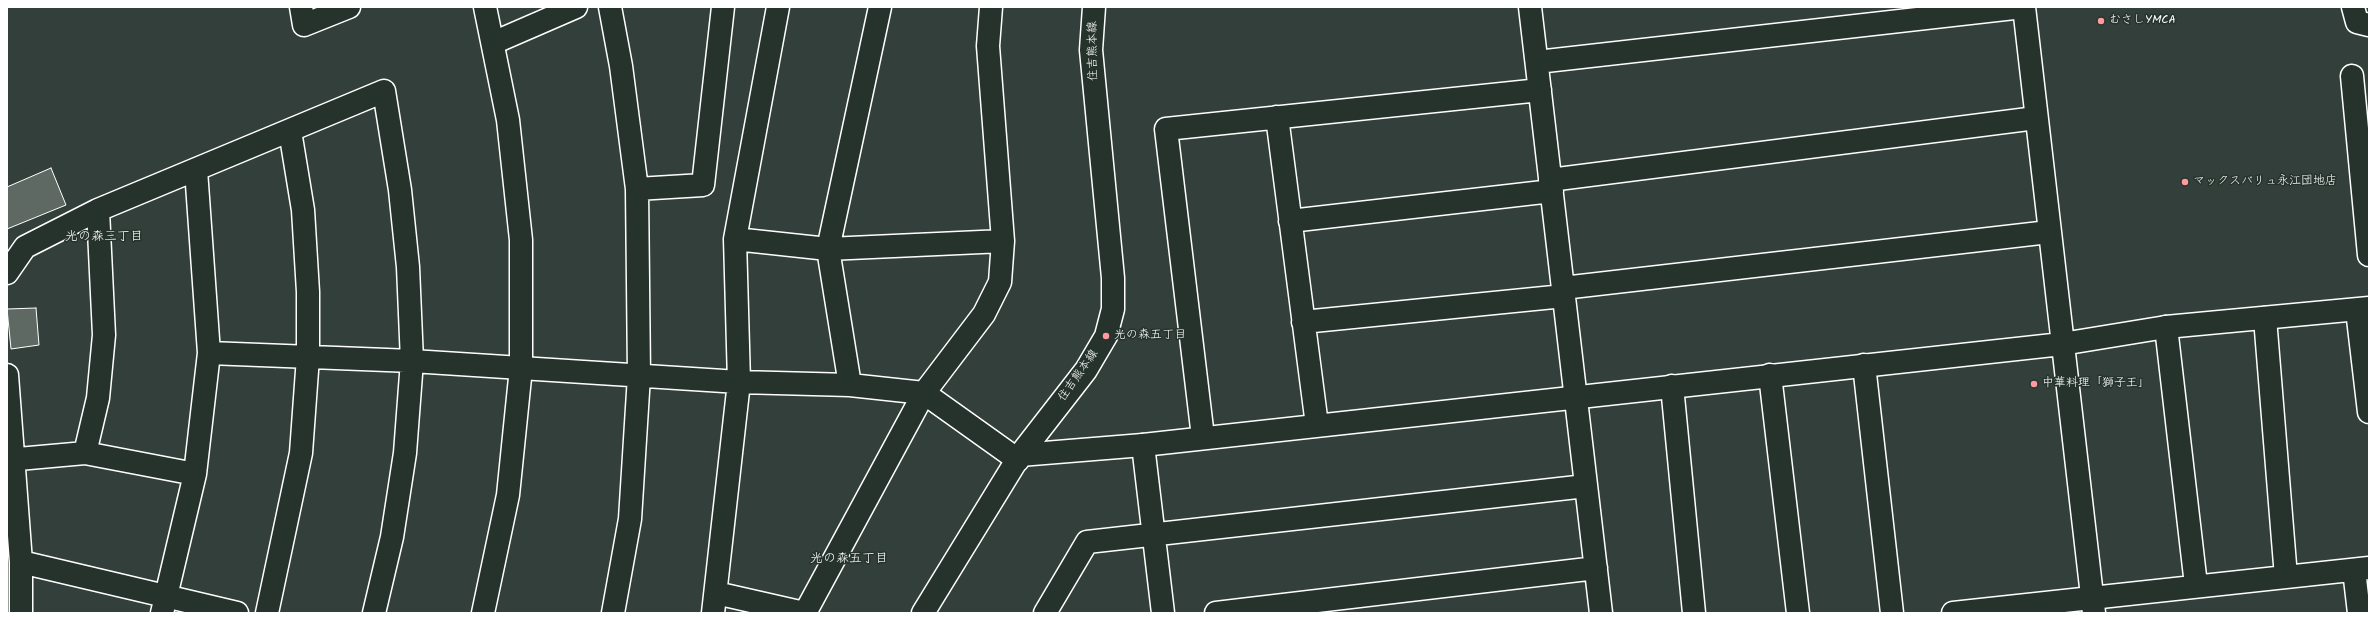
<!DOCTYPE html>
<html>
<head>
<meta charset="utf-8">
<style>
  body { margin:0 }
  #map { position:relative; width:2376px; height:620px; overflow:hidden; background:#333f3a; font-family:Kalam,sans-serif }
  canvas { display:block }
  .frame { position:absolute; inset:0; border:8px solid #fff; pointer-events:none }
</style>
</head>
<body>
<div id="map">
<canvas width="2376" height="620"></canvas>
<div class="frame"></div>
</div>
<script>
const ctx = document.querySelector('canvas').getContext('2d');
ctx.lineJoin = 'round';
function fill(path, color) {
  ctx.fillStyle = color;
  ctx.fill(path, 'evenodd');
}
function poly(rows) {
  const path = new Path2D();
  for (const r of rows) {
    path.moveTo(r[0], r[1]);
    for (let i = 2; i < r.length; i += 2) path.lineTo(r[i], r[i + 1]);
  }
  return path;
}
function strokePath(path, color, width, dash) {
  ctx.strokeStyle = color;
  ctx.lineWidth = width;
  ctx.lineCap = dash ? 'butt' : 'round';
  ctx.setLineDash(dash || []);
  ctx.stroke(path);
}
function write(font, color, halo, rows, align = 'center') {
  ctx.font = font + ' Kalam,"Klee One",sans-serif';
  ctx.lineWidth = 3;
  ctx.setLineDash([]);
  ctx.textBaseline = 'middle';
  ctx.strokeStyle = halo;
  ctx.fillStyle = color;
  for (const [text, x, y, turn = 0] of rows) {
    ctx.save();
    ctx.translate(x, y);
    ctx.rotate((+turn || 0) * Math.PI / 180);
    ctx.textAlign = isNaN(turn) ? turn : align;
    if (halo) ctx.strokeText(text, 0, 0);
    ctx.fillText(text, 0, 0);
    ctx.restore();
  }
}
const building = poly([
  [51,168,66,205,7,229,7,187,51,168],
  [36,308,39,345,11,349,7,309,36,308]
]);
const minor = poly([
  [301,7,304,25,349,7],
  [610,7,621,66,637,189,639,376,630,519,613,613],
  [1530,7,1601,613],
  [2353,7,2357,22,2369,25],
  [493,43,576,7],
  [1537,62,2023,7],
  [2352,76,2369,255],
  [1277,117,1317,425],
  [1550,180,2036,118],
  [637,189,703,185,723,7],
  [1290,221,1552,191],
  [735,239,828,249,1003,241],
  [7,273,25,247,98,210,384,91,400,190,408,267,412,361,405,453,392,537,374,613],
  [1563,288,2049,232],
  [2357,310,2369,412],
  [2265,318,2286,577],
  [1303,322,1564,296],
  [2166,327,2196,585],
  [209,353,412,361,739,382,850,385,924,393,1018,460],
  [1864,365,1892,613],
  [7,375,21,562,21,613],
  [1770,375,1798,613],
  [850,385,828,249,880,7],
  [1672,386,1694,613],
  [1203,437,1166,129,1540,90],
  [1143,445,1163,613],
  [85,453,98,398,104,335,98,210],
  [7,460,85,453,195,474],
  [21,562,237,613],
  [2354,570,2359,613],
  [716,593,804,613],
  [162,613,195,474,209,353,196,170],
  [267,613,301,453,308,357,308,292,303,210,290,131],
  [713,613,739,382,735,239,778,7],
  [805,613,924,393,984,314,1000,282,1003,241,988,46,991,7],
  [1045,613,1087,542,1586,486],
  [1216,613,1596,568],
  [1953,613,2369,568]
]);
const tertiary = poly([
  [2024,7,2094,613],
  [1020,455,1143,445,2062,344,2166,327,2369,308],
  [483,613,508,495,521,368,521,240,508,120,485,7]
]);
const secondary = poly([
  [923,613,1020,455,1086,370,1106,336,1113,309,1113,278,1091,50,1094,7]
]);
const markers = [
  [2101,21,4,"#ff9aa2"],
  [2185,182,4,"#ff9aa2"],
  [1106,336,4,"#ff9aa2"],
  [2034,384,4,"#ff9aa2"]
];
const poiNames = [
  ["むさしYMCA",2109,21],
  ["マックスバリュ永江団地店",2193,182],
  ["光の森五丁目",1114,336],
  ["中華料理「獅子王」",2042,384]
];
const streetNames = [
  ["住吉熊本線",1094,51,-91],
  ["住吉熊本線",1079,376,-55]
];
const neighbourhoodNames = [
  ["光の森三丁目",104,238],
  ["光の森五丁目",849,560]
];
fill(building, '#5f6964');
strokePath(building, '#fff', 1);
strokePath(minor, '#fff', 25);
strokePath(tertiary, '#fff', 25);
strokePath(secondary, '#fff', 25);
strokePath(minor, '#26332d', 22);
strokePath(tertiary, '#26332d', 22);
strokePath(secondary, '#26332d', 22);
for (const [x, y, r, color] of markers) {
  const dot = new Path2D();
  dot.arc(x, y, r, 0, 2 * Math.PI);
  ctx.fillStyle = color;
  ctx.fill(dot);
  strokePath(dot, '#26332d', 1.5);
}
write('12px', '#fff', '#26332d', poiNames, 'left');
write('12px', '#fff', '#26332d', streetNames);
write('13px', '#fff', '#26332d', neighbourhoodNames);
</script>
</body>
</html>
